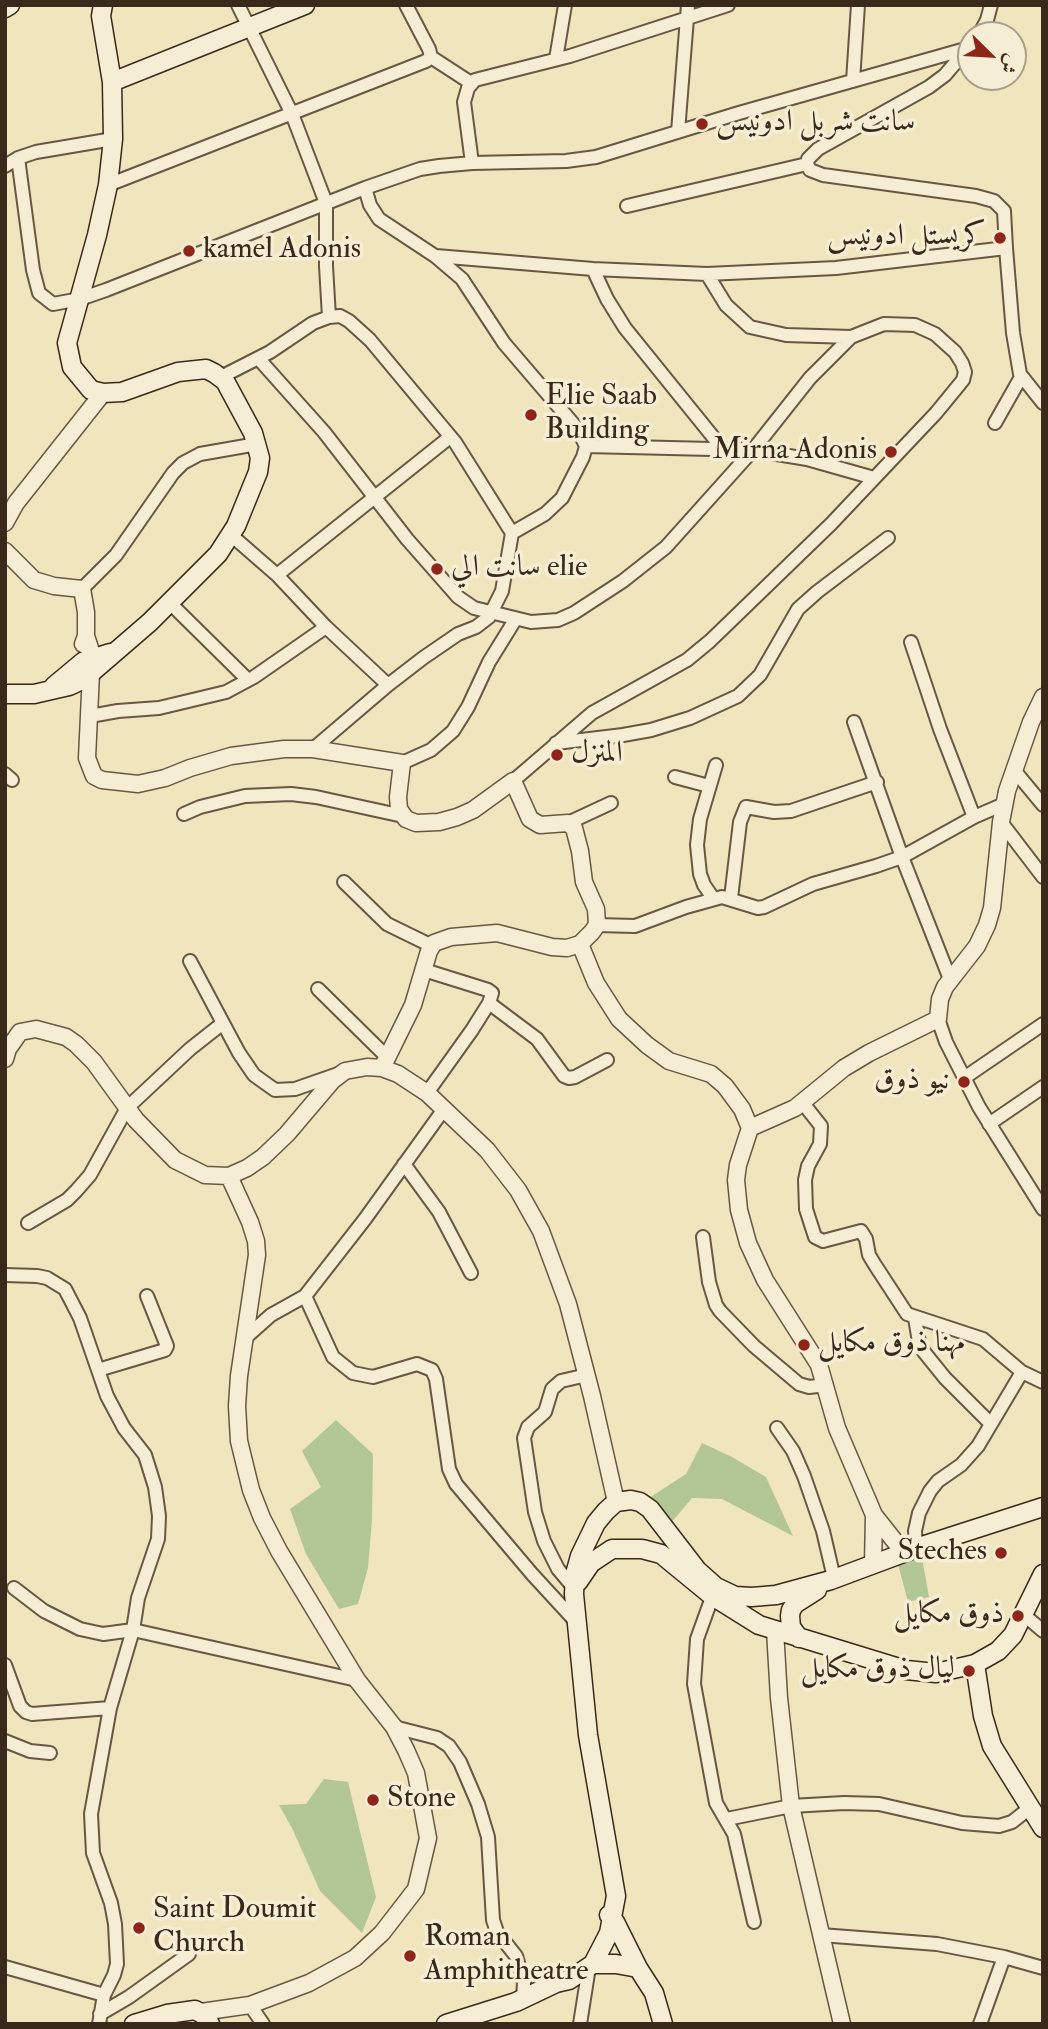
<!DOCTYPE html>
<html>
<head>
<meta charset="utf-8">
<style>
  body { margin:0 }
  #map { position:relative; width:1048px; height:2029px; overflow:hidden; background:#f0e5bd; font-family:"IM FELL Double Pica",Amiri,serif }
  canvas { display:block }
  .frame { position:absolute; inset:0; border:7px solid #39291b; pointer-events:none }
  .north { position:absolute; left:957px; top:21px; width:70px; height:70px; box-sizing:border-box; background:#f5eed4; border:2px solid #aa9f8a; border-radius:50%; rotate:114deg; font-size:19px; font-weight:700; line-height:28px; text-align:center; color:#39291b }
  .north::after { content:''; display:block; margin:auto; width:24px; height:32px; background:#8f2418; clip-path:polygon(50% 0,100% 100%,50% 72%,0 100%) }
</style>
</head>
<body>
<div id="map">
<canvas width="1048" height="2029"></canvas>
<div class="frame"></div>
<div class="north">ش</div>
</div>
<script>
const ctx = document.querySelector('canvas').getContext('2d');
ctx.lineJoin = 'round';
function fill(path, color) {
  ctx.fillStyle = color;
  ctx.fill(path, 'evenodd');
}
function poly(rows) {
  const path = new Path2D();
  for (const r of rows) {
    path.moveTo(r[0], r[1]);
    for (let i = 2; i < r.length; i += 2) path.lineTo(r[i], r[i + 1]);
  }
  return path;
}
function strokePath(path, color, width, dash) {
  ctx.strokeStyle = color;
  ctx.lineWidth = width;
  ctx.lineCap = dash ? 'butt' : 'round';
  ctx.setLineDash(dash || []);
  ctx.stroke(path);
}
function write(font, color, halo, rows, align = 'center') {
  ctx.font = font + ' "IM FELL Double Pica",Amiri,serif';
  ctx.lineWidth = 7;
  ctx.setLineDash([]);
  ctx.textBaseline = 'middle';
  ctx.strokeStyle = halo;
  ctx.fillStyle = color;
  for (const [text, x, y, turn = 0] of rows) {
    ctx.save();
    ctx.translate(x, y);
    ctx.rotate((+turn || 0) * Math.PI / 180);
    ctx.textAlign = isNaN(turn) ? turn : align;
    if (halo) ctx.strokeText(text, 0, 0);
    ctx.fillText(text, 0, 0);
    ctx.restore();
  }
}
const green = poly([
  [336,1420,373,1454,372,1519,368,1568,358,1604,339,1609,306,1554,290,1509,321,1487,302,1451],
  [702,1443,732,1457,766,1477,793,1536,722,1499,692,1498,671,1523,649,1498,686,1474],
  [922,1558,929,1597,908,1602,898,1564],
  [324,1779,348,1782,376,1897,362,1933,320,1891,292,1828,279,1805,306,1804]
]);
const minor = poly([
  [238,5,292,114,326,203,326,266,329,317],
  [979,35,987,20,991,5],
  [431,57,471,83],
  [556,59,565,5],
  [853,81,858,5],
  [678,132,688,5],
  [18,158,33,270,39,293,53,304,80,299,106,290,365,188,370,205,379,219,435,256,462,279,504,343,575,426,581,436,586,446,583,457,562,498,545,514,512,533,502,591,489,617,476,627,458,634,423,658,388,685,313,749],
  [472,163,464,102,468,88,475,80,570,56,728,5],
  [5,166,18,158,36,152,113,139],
  [108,185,426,61,431,57,429,49,406,5],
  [365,188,420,169,439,166,472,163,566,161,596,157,739,113,969,48],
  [627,206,807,164],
  [1006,248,1013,333,1020,374,1043,403],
  [436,256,593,269,707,274,836,268,1006,248,1004,211,994,201,976,196,823,175,810,170,807,164,808,159,818,149,929,87,945,75,968,48],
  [593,269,607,299,625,328,722,448],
  [707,274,726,305,750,327,786,335,851,337],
  [258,358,324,432,407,539,458,597,474,608,531,622,558,620,574,613,623,581,666,547,753,450,810,378,851,337,884,324,915,325,935,334,955,352,962,363,965,372,963,380,936,413,831,524,710,641,687,660,592,713,513,781],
  [221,377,270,352,313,323,329,317,340,316,349,321,370,340,455,442,512,533],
  [995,423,1021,377],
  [586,446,753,450,807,459,874,478],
  [231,535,277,575],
  [82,589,116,555,173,473,183,463,200,454,257,444],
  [171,604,248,680],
  [911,642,940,729,974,817],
  [388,685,326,627,277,575,450,437],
  [90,716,118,711,159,708,226,692,254,677,326,627],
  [854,722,902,857,950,979],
  [556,743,623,735,651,730,690,718,738,696,760,675,798,609,817,592,888,538],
  [402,763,431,750,453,731,468,707,489,662,515,620],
  [1014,770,1043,805],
  [5,774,12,780],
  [675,777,709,786],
  [184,814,200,807,245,796,291,794,316,797,403,816],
  [1001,822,1043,877],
  [568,823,611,803],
  [344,882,387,924,432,946],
  [713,898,704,885,700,874,697,845,700,819,716,765],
  [731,898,740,822,746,807,774,812,791,811,877,782],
  [597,925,635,926,686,907,722,897,758,908,764,907,813,884,876,866,902,857,974,817,1004,804],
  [190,961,223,1023],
  [424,970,488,990,492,993,489,1003,472,1030,427,1093],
  [318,989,388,1058],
  [489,1003,537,1039,564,1076,569,1078,575,1077,607,1060],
  [938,1019,946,1042,979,1107,1043,1209],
  [964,1078,1043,1024],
  [802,1102,821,1126,820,1144,808,1166,805,1180,806,1209,815,1237,823,1241,861,1231,866,1239,869,1255,875,1265,907,1314,983,1339,1022,1372,1043,1382],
  [989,1124,1043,1087],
  [404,1164,439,1212,471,1273],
  [28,1223,67,1200,76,1191,90,1175,127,1108,190,1049,223,1023,239,1053,254,1075,275,1090,295,1089,338,1074],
  [703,1237,709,1282,716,1305,720,1311,754,1346,799,1384,809,1387,826,1385],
  [5,1275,37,1276,47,1278,65,1289,80,1318,107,1396,124,1428,145,1455,155,1487,159,1516,158,1539,138,1598,133,1630,103,1634,80,1629,44,1611,14,1588],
  [305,1296,333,1357,353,1373,373,1377,417,1364,432,1370,436,1379,449,1469,456,1484,532,1574,578,1624],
  [915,1318,919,1342,924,1352,945,1378,991,1424],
  [244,1339,271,1315,305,1296,365,1219,444,1109],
  [98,1370,165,1350,167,1346,147,1296],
  [777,1428,793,1451,804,1476,823,1531,834,1578],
  [916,1549,915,1531,919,1513,930,1491,938,1481,961,1465,978,1446,1022,1372],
  [574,1588,558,1569,544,1541,535,1512,524,1438,528,1427,545,1412,552,1389,561,1381,587,1375],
  [715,1589,697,1639,694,1684,716,1803,734,1834,754,1922],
  [1024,1615,1043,1631],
  [5,1665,20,1706,26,1712,32,1714,110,1708,133,1630,357,1680],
  [394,1727,437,1738,449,1746,460,1762,478,1804,488,1837,493,1920,497,1932,516,1956,524,1983,523,1999],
  [5,1741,30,1751,50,1753],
  [727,1819,791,1806,844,1803,879,1804,962,1823,999,1826,1012,1822,1031,1807],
  [821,1935,937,1944,1004,1957,1043,1968],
  [5,1967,104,1995],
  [250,2005,263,2024],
  [100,2014,129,1997,189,1954],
  [99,2024,104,1995,114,1975,117,1964,115,1924,111,1903,93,1853,91,1814,110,1708],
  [580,2024,589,1967],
  [980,2024,1004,1957]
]);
const tertiary = poly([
  [5,523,16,503,103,393],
  [5,551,34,580,54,586,82,589,86,612,86,636,83,644],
  [86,636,90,648,91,673,87,758,94,776,102,780,138,784,165,778,190,768,231,756,284,749,313,749,402,763,398,797,399,809,406,819,416,823,439,822,457,817,473,810,513,781,530,819,540,825,568,823,574,828,580,851,584,882,596,909,597,925,592,932,580,944,567,948,552,947,497,933,451,937,434,943,429,951,413,1005,382,1068],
  [580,944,596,983,619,1019,647,1045,669,1061,711,1074,725,1086,742,1109,750,1128,738,1165,736,1180,739,1210,748,1243,765,1280,819,1365,837,1428,874,1515,904,1553],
  [5,1059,8,1049,20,1032,36,1029,66,1037,76,1044,94,1062,136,1120,175,1160,205,1175,229,1176],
  [750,1128,795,1108,844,1068,869,1053,938,1019,940,999,945,987,977,946,987,925,992,908,1001,822,1007,791,1031,722,1043,697],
  [873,1565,874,1515],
  [775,1630,779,1698,791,1806,842,2024],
  [201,2012,250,2005,309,1983,355,1958,382,1933,416,1889,428,1838,416,1773,406,1750,394,1727,357,1680,279,1551,262,1518,251,1490,239,1441,237,1406,239,1376,257,1255,256,1241,250,1222,229,1176,247,1168,263,1157,287,1134,332,1081,345,1071,367,1067,382,1068,398,1074,427,1093,487,1150,518,1190,541,1231,568,1304,592,1396,616,1502]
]);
const secondary = poly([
  [5,8,10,5],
  [112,82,305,5],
  [54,686,84,661,110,653],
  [5,694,34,694,69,686,84,679,150,622,218,554,236,526,258,472,260,458,253,433,225,381,214,373,206,369,178,372,122,392,103,393,91,390,72,367,67,343,97,235,108,185,113,139,112,82,101,16,103,5],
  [578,1582,591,1563,612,1549,642,1549,661,1554,711,1595,759,1625,906,1670,936,1673,975,1664,998,1651,1013,1635,1043,1574],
  [799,1638,791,1627,790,1616,791,1610,795,1604,817,1590],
  [975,1664,983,1716,992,1746,1043,1828],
  [609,1915,615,1922,638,1968,654,1993,663,2024],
  [593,1964,616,1964,638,1968],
  [134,2024,167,2014,195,2010,206,2016,210,2024],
  [446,2024,516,2002,556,1983,569,1980,593,1964,609,1933,616,1896,588,1735,574,1594,575,1574,580,1556,596,1523,606,1511,616,1502,631,1500,640,1502,650,1509,697,1570,716,1587,735,1596,752,1597,776,1595,831,1580,925,1545,1043,1507]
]);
const markers = [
  [702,124,7,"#8f2418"],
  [1000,238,7,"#8f2418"],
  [189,251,7,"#8f2418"],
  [531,415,7,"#8f2418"],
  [891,452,7,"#8f2418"],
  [437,569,7,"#8f2418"],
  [557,755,7,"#8f2418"],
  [964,1082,7,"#8f2418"],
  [804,1345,7,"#8f2418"],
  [1001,1553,7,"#8f2418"],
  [1018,1616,7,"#8f2418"],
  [969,1671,7,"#8f2418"],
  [373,1800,7,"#8f2418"],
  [139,1928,7,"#8f2418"],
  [410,1956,7,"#8f2418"]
];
const poiNames = [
  ["سانت شربل ادونيس",716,124],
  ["كريستل ادونيس",986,238,"right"],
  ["kamel Adonis",203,251],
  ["Elie Saab",545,398],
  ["Building",545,432],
  ["Mirna Adonis",877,452,"right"],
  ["سانت الي elie",451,569],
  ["المنزل",571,755],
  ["نيو ذوق",950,1082,"right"],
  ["مهنا ذوق مكايل",818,1345],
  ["Steches",987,1553,"right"],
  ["ذوق مكايل",1004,1616,"right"],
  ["ليال ذوق مكايل",955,1671,"right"],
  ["Stone",387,1800],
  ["Saint Doumit",153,1911],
  ["Church",153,1945],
  ["Roman",424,1939],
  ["Amphitheatre",424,1973]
];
fill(green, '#b3c696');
strokePath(minor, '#675844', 16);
strokePath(tertiary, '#675844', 19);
strokePath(secondary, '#39291b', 21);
strokePath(minor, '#f5eed4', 12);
strokePath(tertiary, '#f5eed4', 16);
strokePath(secondary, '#f5eed4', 18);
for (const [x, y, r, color] of markers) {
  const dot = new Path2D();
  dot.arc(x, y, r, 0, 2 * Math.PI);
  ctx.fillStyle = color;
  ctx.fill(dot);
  strokePath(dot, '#f5eed4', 2.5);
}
write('30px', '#39291b', '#f5eed4', poiNames, 'left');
</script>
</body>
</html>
